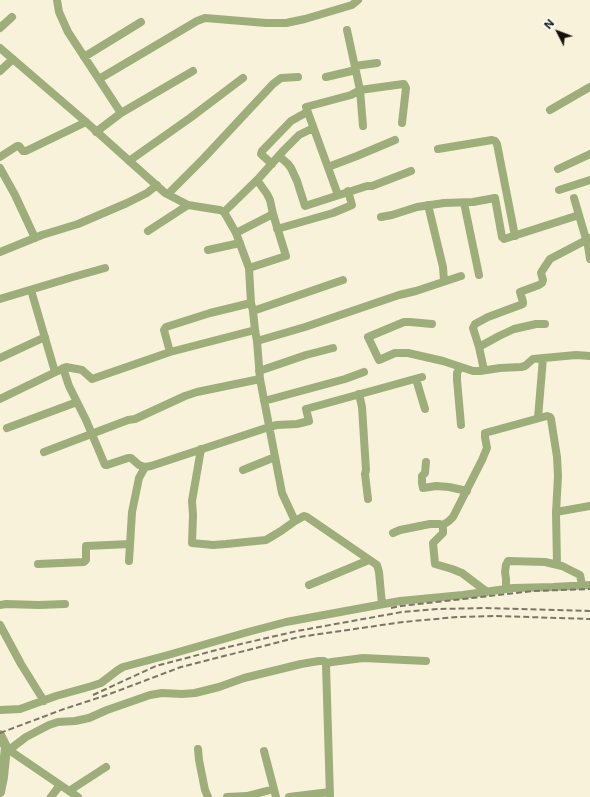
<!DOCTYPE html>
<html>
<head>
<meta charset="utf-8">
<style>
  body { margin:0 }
  #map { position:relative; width:590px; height:797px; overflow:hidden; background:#f9f2db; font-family:Inter,sans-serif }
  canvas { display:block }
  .north { position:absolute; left:538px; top:12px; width:40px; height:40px; -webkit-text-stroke:3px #fff; paint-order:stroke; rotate:312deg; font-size:11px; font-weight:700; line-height:16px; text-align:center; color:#141109 }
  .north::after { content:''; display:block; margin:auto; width:14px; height:18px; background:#141109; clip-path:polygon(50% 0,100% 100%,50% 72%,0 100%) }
</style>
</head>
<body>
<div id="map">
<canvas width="590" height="797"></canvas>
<div class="north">N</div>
</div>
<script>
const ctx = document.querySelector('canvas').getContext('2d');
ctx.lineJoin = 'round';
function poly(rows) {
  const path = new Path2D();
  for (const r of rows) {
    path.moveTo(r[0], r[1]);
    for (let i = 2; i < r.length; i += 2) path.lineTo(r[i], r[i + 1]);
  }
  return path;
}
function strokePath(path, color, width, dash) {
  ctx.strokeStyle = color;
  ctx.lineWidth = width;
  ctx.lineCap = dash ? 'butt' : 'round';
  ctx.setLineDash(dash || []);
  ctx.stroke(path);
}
const minor = poly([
  [57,0,59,12,68,32,121,113],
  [0,28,12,17],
  [0,48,86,122,165,193,188,205,213,209,220,210,224,212,236,233,249,268,251,303,253,311,255,330,170,352,92,379,82,370,66,367,0,399],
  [84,57,141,22],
  [355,66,377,63],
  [0,71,13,59],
  [326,77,356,70],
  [99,79,197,21,205,18,266,23,286,23,305,19,352,5,358,0],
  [550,110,590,87],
  [363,126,360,90,403,84,404,84,406,88,402,123],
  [96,132,121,113,193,71],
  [438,149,492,140,495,141,497,144,515,236],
  [279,156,288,164,291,168,297,181,305,206,367,186,372,186,411,171],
  [0,157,17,146,19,146,23,151,26,151,86,122],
  [129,161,190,118,243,78],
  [272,164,262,155,261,154,262,151,291,121,307,112],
  [328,167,357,156,395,140],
  [0,168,15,195,35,238],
  [558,169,590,154],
  [559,190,590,180],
  [168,194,203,159,273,84,281,78,298,77],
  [338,195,306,107,351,95,360,90,347,30],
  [574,198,588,246,590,246],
  [464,203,479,275],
  [428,205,443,267,444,281],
  [224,212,259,178,284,150,299,135,313,128],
  [381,217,392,215,417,207,444,203,473,202,495,198,502,237,504,239,579,215],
  [277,229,333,213,352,205,348,191],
  [148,231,188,205],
  [236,233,273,214],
  [588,246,590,259],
  [208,250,240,243],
  [0,252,42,235,78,224,127,203,147,193,157,185],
  [249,268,286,256,273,214,270,200,267,194,257,180],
  [31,290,55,372],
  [0,299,73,277,105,268],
  [253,311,343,280],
  [432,324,410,322,404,322,368,337,379,360,395,353,408,353,443,361,473,371,480,371,500,368,521,367,525,366,533,359,576,355,590,356],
  [255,330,257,341,260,379,282,493,295,521,304,516,307,517,377,565,379,572,382,604],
  [257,341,305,327,399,295,416,291,461,276],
  [479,347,499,336,514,329,536,324,545,324],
  [170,352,164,330,166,327,210,313,251,303],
  [0,358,45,337],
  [460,367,457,373,457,380,461,425],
  [63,368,69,386,86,420,105,465,107,465,128,458,131,458,139,465,145,467,151,466,269,427,277,425,297,424,309,421,306,409,422,377],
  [484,370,479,347,473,328,475,324,488,317,523,304,523,302,520,292,539,285,542,283,543,280,541,273,542,271,550,259,590,238],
  [259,371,306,355,333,348],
  [416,379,425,409],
  [359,394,362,407,366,470,365,474,368,499],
  [264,401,345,379,364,372],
  [538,418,543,358],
  [7,428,77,402],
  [201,449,192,501,193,515,192,543,213,545,226,544,266,540,281,531,295,521],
  [44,452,128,420,135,419,185,396,197,392,260,379],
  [426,462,425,473,422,476,422,483,423,488,436,486,449,487,467,491],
  [243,470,275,457],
  [556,512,590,506],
  [443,525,443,533,433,543,435,564,452,569,462,573,487,592],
  [393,533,400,530,430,524,439,524,443,525,449,521,453,517,482,460,487,448,485,437,485,433,547,416,550,417,551,419,557,457,558,476,556,513,557,564],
  [129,561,132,512,139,478,145,467],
  [38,564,84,562,86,560,86,546,130,544],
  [309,585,369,560],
  [506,589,506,579,505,572,506,565,508,561,545,562,562,566,580,575,582,585],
  [0,605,6,604,39,605,65,604],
  [0,625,21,664,44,701],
  [0,710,20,709,56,696,92,686,101,683,118,670,123,667,168,655,248,632,286,622,400,601,463,595,513,588,553,587,590,585],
  [6,748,78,797],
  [198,749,199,760,205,790,208,797],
  [9,750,26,737,49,725,58,722,75,721,89,718,107,710,150,695,162,693,182,694,195,693,219,687,244,678,301,664,319,661,324,661,327,663],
  [264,751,276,797],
  [69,791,106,767],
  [51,797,60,785],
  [227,797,247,796,274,789],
  [289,797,330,792],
  [330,797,326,665,327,663,332,662,363,658,426,661]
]);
const tertiary = poly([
  [0,735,6,747,3,777,0,792]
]);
const rail = poly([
  [391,608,401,606,534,591,590,589],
  [93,695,156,666,175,661,228,647,297,631,402,612,439,609,485,608,590,611],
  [0,733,64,709,107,695,181,667,299,637,403,622,457,617,496,616,590,619]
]);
strokePath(minor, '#9dae7b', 8);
strokePath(tertiary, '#9dae7b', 10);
strokePath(rail, '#7a7567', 2, [6, 3]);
</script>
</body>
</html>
